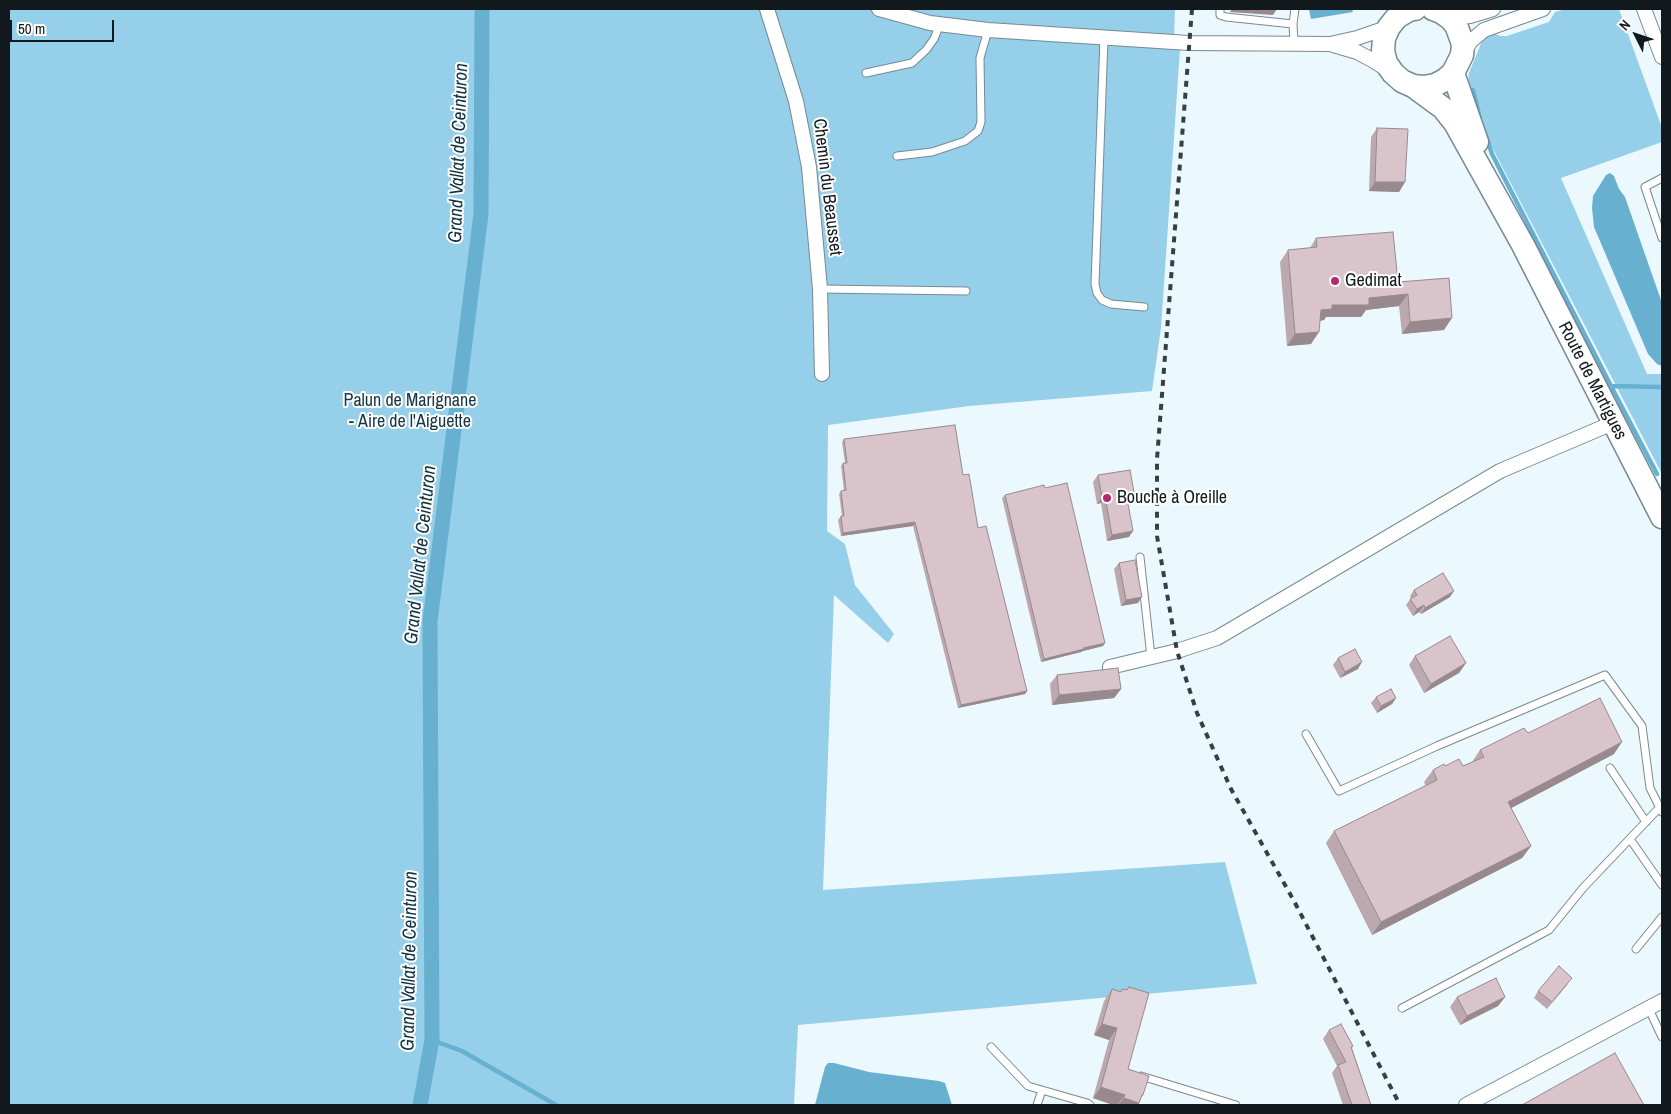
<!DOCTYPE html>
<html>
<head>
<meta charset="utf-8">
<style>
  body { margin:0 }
  #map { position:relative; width:1671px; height:1114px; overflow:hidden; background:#ebf8fd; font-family:"Archivo Narrow",sans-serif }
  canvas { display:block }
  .frame { position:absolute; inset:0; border:10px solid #11191c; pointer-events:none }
  .north { position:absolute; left:1611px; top:10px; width:50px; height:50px; -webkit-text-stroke:4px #fff; paint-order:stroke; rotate:311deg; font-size:14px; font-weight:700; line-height:20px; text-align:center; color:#11191c }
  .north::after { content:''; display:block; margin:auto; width:18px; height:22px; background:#11191c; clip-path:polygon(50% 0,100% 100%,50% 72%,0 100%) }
  .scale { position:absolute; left:10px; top:20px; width:104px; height:22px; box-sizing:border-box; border:2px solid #11191c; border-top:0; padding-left:6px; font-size:15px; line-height:18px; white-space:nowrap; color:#11191c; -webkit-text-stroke:4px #fff; paint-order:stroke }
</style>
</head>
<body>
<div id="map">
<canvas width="1671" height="1114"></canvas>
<div class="frame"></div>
<div class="north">N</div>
<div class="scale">50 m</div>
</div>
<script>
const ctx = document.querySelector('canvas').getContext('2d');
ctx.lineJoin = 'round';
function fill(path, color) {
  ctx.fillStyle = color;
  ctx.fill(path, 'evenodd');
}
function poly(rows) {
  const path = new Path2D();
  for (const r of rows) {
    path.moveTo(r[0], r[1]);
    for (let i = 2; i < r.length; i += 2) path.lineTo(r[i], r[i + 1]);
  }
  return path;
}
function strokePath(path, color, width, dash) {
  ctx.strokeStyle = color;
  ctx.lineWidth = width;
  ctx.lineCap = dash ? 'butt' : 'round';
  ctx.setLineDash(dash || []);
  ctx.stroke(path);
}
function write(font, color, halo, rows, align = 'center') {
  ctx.font = font + ' "Archivo Narrow",sans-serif';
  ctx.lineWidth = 4;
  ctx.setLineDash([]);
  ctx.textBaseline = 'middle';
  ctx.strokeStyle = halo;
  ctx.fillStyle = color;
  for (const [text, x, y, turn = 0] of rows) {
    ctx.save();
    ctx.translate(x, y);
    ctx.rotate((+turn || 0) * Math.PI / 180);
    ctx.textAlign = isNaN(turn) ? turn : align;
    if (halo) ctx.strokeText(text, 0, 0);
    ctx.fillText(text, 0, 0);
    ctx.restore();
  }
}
const green = poly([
  [9,9,1175,9,1174,37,1180,49,1161,328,1152,391,969,406,828,425,827,531,845,544,855,585,894,634,888,643,834,595,823,890,1225,862,1257,984,798,1025,794,1105,9,1105],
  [1566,9,1619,9,1662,128,1662,142,1561,178,1647,374,1662,374,1662,474,1481,126,1467,92,1469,73,1482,41,1492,33,1501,36,1507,36,1549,22,1555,12]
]);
const water = poly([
  [1309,9,1352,9,1353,12,1311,19],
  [1610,173,1614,176,1619,189,1625,197,1662,303,1662,366,1657,364,1648,354,1594,227,1592,208,1593,196,1606,175],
  [828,1063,834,1063,869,1072,939,1081,945,1083,952,1105,815,1105,825,1067]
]);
const stream = poly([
  [1473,90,1480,119],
  [1486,136,1492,154,1611,386,1662,387],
  [1611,386,1657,474],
  [432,1040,462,1051,556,1105]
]);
const canal = poly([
  [420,1105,432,1040,430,621,481,214,482,9]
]);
const lane = poly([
  [1220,9,1220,15,1226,17,1293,24],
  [1104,38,1095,284,1097,293,1102,300,1111,304,1144,307],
  [1294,43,1293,24,1295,9],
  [866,73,912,63,926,50,934,39,940,24],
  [897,156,932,152,965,141,978,131,981,122,980,58,988,30],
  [1662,178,1645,187,1662,238],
  [820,289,966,291],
  [1140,557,1151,657],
  [1306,734,1339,791,1437,746,1605,675,1642,726,1650,788,1662,812],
  [1610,768,1646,822],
  [1630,839,1662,885],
  [1636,949,1662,917],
  [1402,1008,1549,930,1583,888,1660,807],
  [1649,1009,1662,1037],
  [991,1047,1028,1086,1087,1103,1090,1105],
  [1141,1076,1236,1105],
  [1037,1105,1042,1090]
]);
const street = poly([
  [767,9,796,101,809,167,820,289,822,374],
  [879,9,930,23,988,30,1189,43,1330,44],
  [1644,9,1662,57],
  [1450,18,1470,16,1493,9],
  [1463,53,1471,41,1484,30,1543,9],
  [1388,70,1374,61,1357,52,1330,44,1357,38,1389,27],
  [1110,667,1177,651,1217,638,1500,471,1613,423],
  [1466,1105,1662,1001]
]);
const primary = poly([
  [1415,9,1409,10,1397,17,1389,27,1384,38,1383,51,1386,63,1393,73,1402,81,1413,86,1424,87,1435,85,1445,80,1453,73,1462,55,1463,44,1456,25,1450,18,1441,12,1433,9],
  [1453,73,1477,142],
  [1413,86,1443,108,1455,123,1523,245,1662,517]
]);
const rail = poly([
  [1192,9,1157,459,1157,536,1177,651,1197,713,1231,789,1294,901,1400,1105]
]);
const wall = poly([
  [1377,128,1405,182,1399,192,1369,191,1371,137],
  [1316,238,1398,282,1444,330,1402,334,1399,306,1366,310,1361,317,1326,317,1324,320,1320,321,1311,344,1287,346,1280,262,1288,250,1310,248],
  [844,439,963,475,978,528,1027,691,1025,694,958,708,913,526,841,536,838,520,841,516,842,516,839,494,841,491,844,491,841,466,843,463,845,463,842,442],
  [1098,475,1134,492,1129,498,1127,498,1129,537,1107,541,1101,503,1097,504,1093,482],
  [1005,495,1103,646,1083,651,1081,652,1041,662,1002,498],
  [1119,563,1138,603,1121,606,1114,569],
  [1414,590,1450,597,1421,614,1419,612,1413,616,1406,605,1411,598,1410,596],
  [1415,656,1466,663,1459,673,1424,693,1409,665],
  [1338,658,1358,669,1340,678,1333,665],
  [1057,675,1121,689,1114,698,1052,705,1050,684],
  [1376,697,1396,698,1392,704,1377,713,1371,703],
  [1528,733,1614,754,1511,808,1531,846,1522,858,1372,935,1326,843,1334,831,1426,786,1424,782,1433,770,1445,766,1463,766,1472,762,1480,750],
  [1568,984,1547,1009,1534,998,1538,991],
  [1129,987,1128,1069,1141,1099,1138,1105,1113,1105,1093,1098,1109,1040,1094,1035,1104,1001,1112,989,1120,992,1122,989,1126,990],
  [1457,997,1505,997,1498,1006,1460,1025,1450,1007],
  [1329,1030,1353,1046,1352,1048,1371,1105,1343,1105,1332,1073,1337,1066,1323,1039]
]);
const shadedWall = poly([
  [1232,9,1277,9,1273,15,1230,12],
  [1375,182,1405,182,1399,192,1369,191],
  [1408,294,1399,306,1366,310,1361,317,1326,317,1324,320,1312,322,1321,310,1332,305,1369,298],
  [1452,318,1444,330,1402,334,1410,322],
  [1319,332,1311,344,1287,346,1295,334],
  [1134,492,1129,498,1122,499,1126,493],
  [1102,497,1105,497,1101,503,1097,504],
  [915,522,913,526,841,536,843,533],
  [1133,531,1129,537,1107,541,1112,535],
  [1454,591,1450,597,1421,614,1425,608],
  [1142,597,1138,603,1121,606,1126,600],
  [1424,605,1419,612,1413,616,1417,609],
  [1105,643,1103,646,1083,651,1081,652,1041,662,1044,659],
  [1362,662,1358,669,1340,678,1345,672],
  [1466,663,1459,673,1424,693,1431,684],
  [1121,689,1114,698,1052,705,1059,695],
  [1027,691,1025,694,958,708,961,705],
  [1396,698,1392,704,1377,713,1381,706],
  [1622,742,1614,754,1500,814,1508,802],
  [1531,846,1522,858,1372,935,1381,922],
  [1505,997,1498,1006,1460,1025,1467,1016],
  [1102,1024,1117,1028,1109,1040,1094,1035],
  [1101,1087,1125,1095,1117,1105,1113,1105,1093,1098],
  [1143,1095,1138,1103,1139,1103,1138,1105,1118,1105,1124,1098]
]);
const building = poly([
  [1377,128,1408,129,1405,182,1375,182,1377,128],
  [1393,232,1398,282,1449,278,1452,318,1410,322,1408,294,1369,298,1369,305,1332,305,1332,309,1321,310,1319,332,1295,334,1288,250,1317,247,1316,238,1393,232],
  [955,425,963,475,969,474,978,528,986,526,1027,691,961,705,915,522,843,533,841,516,844,516,841,491,846,490,843,463,847,463,844,439,955,425],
  [1130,470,1134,492,1126,493,1133,531,1112,535,1105,497,1102,497,1098,475,1130,470],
  [1067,483,1105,643,1083,648,1084,649,1044,659,1005,495,1044,485,1045,488,1067,483],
  [1135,560,1142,597,1126,600,1119,563,1135,560],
  [1443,573,1454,591,1425,608,1424,605,1417,609,1410,599,1417,595,1414,590,1443,573],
  [1450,636,1466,663,1431,684,1415,656,1450,636],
  [1355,649,1362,662,1345,672,1338,658,1355,649],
  [1118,668,1121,689,1059,695,1057,675,1118,668],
  [1391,689,1396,698,1381,706,1376,697,1391,689],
  [1600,698,1622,742,1508,802,1531,846,1381,922,1334,831,1437,780,1433,770,1444,764,1445,766,1459,759,1463,766,1484,757,1480,750,1524,728,1528,733,1600,698],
  [1559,966,1572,978,1552,1002,1538,991,1559,966],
  [1496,978,1505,997,1467,1016,1457,997,1496,978],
  [1129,987,1149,993,1128,1069,1149,1076,1143,1095,1142,1095,1139,1103,1124,1098,1125,1095,1101,1087,1117,1028,1102,1024,1112,989,1121,992,1122,989,1127,990,1129,987],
  [1341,1024,1353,1046,1351,1047,1371,1105,1352,1105,1338,1065,1346,1062,1329,1030,1341,1024],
  [1615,1053,1644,1105,1522,1105,1615,1053]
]);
const markers = [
  [1335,281,5,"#b32b6d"],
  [1107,498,5,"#b32b6d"]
];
const streetNames = [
  ["Chemin du Beausset",827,187,83],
  ["Route de Martigues",1592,381,63]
];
const poiNames = [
  ["Gedimat",1345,281],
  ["Bouche à Oreille",1117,498]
];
const parkNames = [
  ["Palun de Marignane",410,401],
  ["- Aire de l'Aiguette",410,422]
];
const waterNames = [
  ["Grand Vallat de Ceinturon",459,153,-88],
  ["Grand Vallat de Ceinturon",421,555,-84],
  ["Grand Vallat de Ceinturon",410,961,-89]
];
fill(green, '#96cfe9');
fill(water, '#68b0cf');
strokePath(stream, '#68b0cf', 4.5);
strokePath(canal, '#68b0cf', 15);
strokePath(lane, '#778992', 9);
strokePath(street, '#778992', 16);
strokePath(primary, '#778992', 25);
strokePath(lane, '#fff', 7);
strokePath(street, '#fff', 14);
strokePath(primary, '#fff', 22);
strokePath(rail, '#363f42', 4, [6, 6]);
fill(wall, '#bba9af');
fill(shadedWall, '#98898e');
fill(building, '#d9c4cb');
strokePath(building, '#98898e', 1);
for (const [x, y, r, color] of markers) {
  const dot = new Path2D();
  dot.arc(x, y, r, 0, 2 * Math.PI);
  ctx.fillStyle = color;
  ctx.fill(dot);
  strokePath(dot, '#fff', 2);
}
write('18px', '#11191c', '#fff', streetNames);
write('18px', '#11191c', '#fff', poiNames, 'left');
write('18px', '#143643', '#fff', parkNames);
write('italic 19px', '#113341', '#fff', waterNames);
</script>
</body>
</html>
